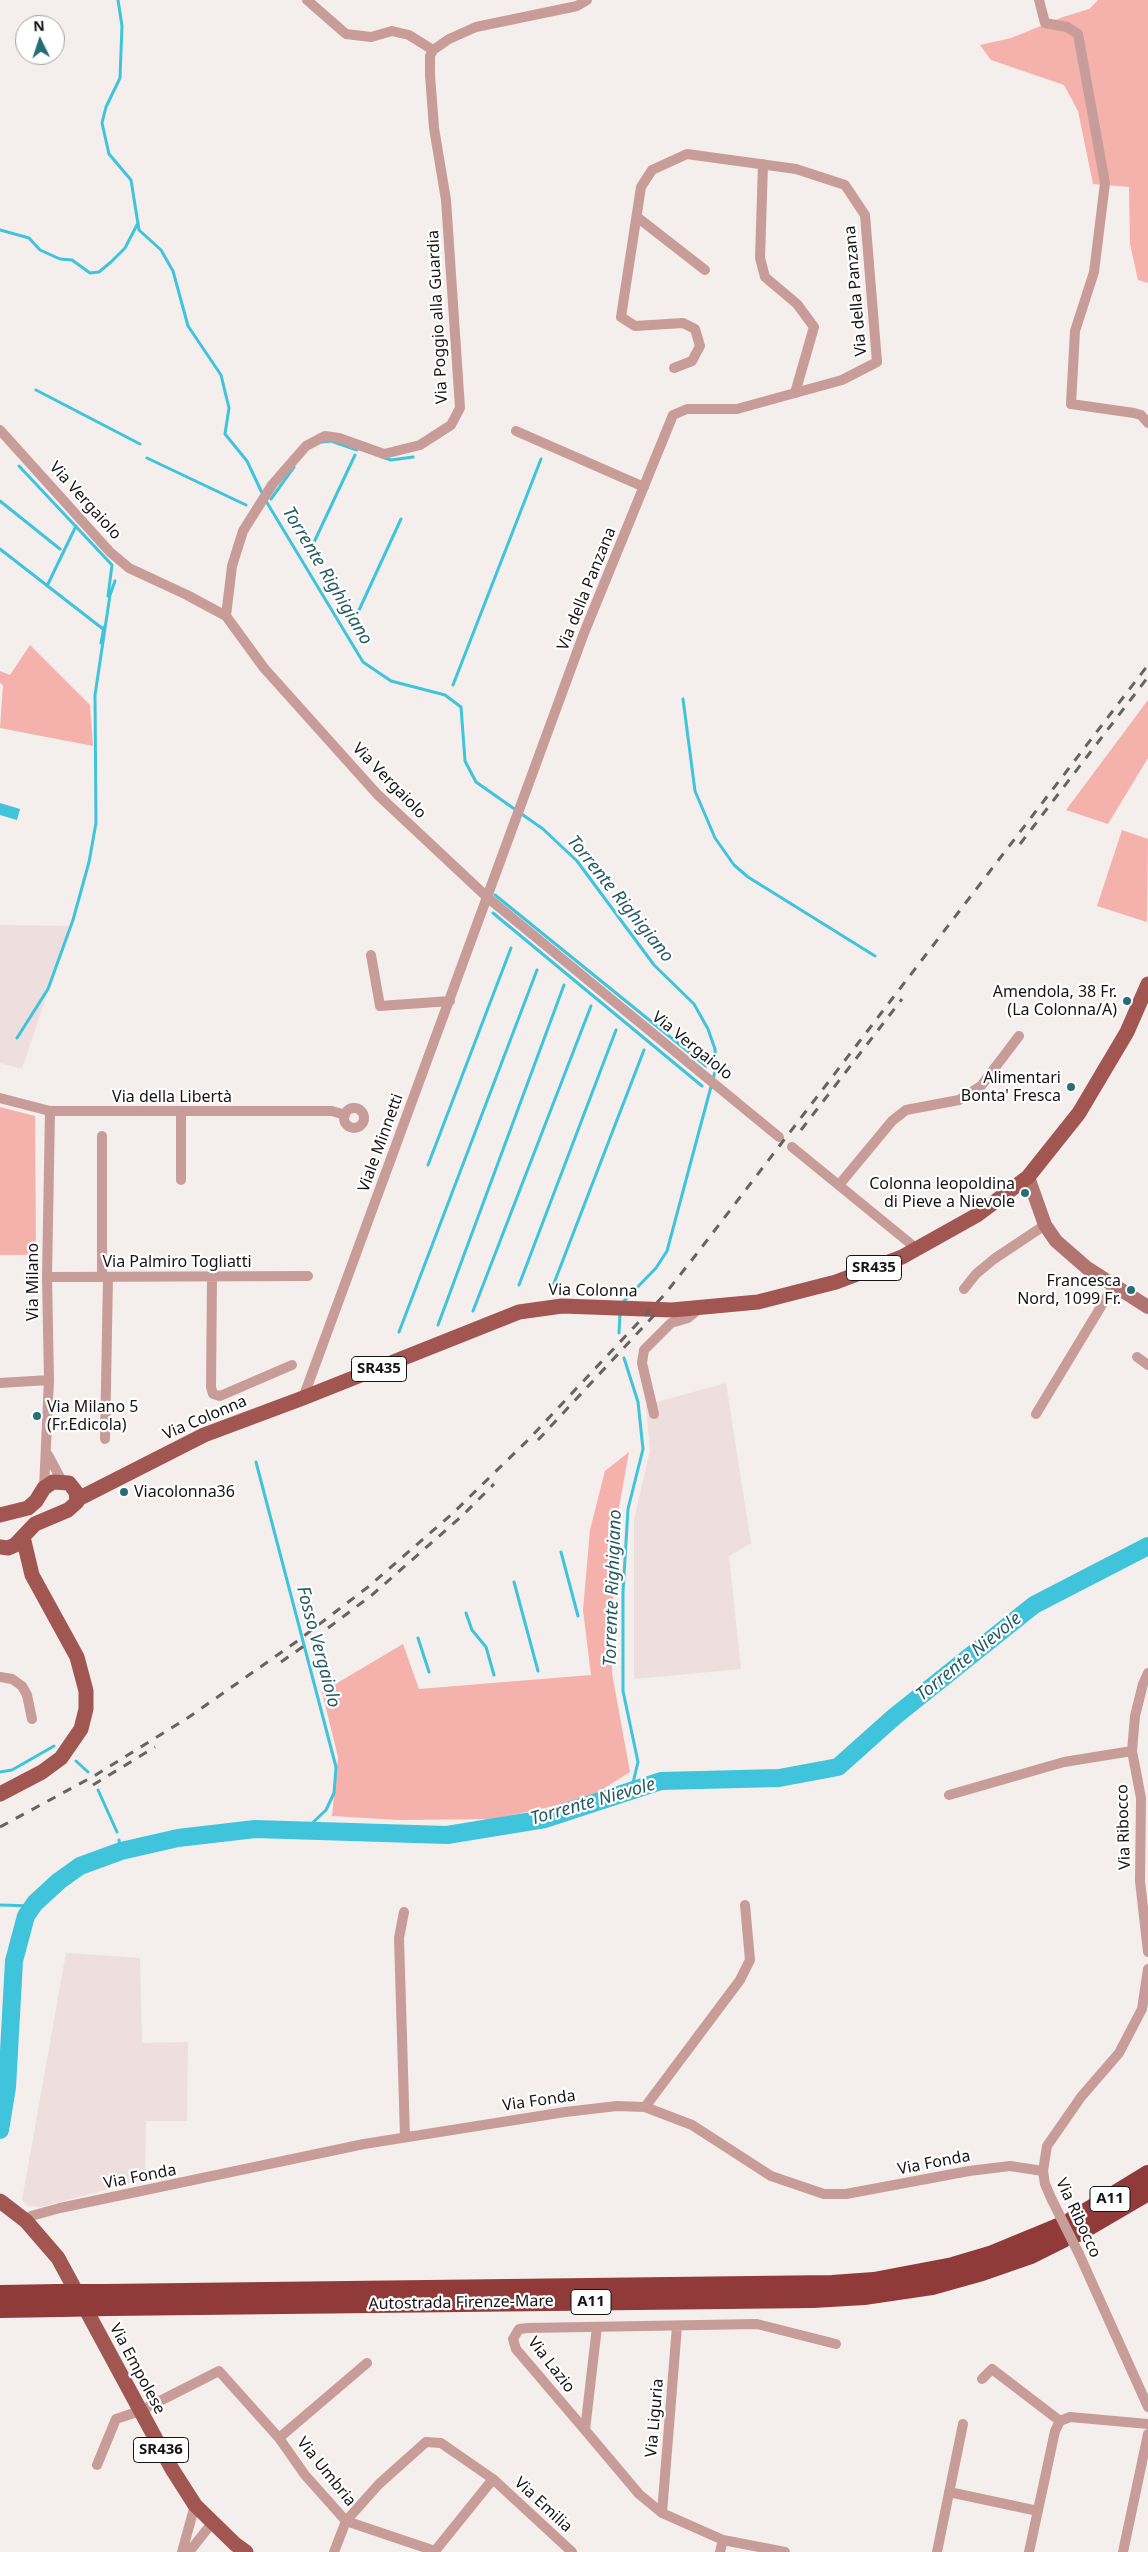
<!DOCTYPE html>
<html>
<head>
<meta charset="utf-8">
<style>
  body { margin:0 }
  #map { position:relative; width:1148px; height:2552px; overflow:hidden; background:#f4eeed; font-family:"Noto Sans",sans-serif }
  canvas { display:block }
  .north { position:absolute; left:15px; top:15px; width:50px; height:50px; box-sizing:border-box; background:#fff; border:1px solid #a2a1a1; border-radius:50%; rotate:356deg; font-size:14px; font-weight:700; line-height:20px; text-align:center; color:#161414 }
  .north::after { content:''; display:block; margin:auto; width:18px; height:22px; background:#266d7a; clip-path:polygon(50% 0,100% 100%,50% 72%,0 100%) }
</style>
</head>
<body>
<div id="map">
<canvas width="1148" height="2552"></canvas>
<div class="north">N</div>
</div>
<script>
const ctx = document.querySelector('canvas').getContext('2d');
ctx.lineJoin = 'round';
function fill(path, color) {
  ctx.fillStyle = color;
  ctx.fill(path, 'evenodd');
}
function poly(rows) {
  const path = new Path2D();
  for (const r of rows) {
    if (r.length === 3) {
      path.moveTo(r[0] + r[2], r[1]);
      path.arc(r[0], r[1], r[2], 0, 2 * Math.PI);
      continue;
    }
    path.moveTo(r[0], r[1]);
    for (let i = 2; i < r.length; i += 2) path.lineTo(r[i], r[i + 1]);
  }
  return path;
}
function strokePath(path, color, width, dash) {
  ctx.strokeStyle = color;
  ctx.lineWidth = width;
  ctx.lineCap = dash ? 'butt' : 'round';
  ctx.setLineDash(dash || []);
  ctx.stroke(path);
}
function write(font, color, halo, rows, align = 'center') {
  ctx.font = font + ' "Noto Sans",sans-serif';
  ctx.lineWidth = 4.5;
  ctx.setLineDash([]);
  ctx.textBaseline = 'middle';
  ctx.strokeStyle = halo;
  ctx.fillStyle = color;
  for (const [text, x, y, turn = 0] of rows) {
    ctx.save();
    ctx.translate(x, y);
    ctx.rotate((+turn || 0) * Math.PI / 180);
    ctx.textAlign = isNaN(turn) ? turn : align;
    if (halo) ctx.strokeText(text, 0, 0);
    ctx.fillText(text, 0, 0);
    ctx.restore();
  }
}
const built = poly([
  [0,925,70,926,22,1069,0,1063],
  [726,1383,751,1543,729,1556,741,1669,634,1679,634,1519,650,1451,646,1405],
  [66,1953,140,1958,142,2043,188,2042,187,2121,146,2121,145,2179,42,2207,28,2206,22,2200]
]);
const green = poly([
  [1098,0,1148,0,1148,283,1138,280,1130,244,1129,187,1093,184,1078,111,1064,85,991,60,980,45,1011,38,1063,17,1089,9],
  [30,645,90,705,93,746,0,728,3,685,0,683,0,671,10,675],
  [1148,700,1148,758,1108,824,1066,810],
  [1122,830,1148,839,1147,922,1097,906],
  [0,1107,35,1116,36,1255,0,1255],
  [629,1452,614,1535,612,1673,630,1772,587,1799,494,1819,399,1820,332,1816,338,1757,322,1692,403,1644,419,1689,591,1675,583,1610,590,1530,605,1471]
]);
const water = poly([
  [0,803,20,809,17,820,0,815]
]);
const stream = poly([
  [118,0,122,26,120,78,106,107,102,123,109,154,131,180,139,230,161,250,173,271,188,326,221,375,229,408,225,434,247,461,263,495],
  [0,230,29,238,40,250,60,259,72,260,90,273,99,272,111,262,125,248,138,223],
  [36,390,140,444],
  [322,442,331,441,357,450],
  [382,457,391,460,413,457],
  [147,458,246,505],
  [19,466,112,565,108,596],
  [271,499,294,467],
  [0,501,60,549],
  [266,501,363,662,391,681,445,695,461,707,465,761,476,782,543,829,577,861,654,965,694,1004,708,1029,715,1049,716,1068,667,1251,656,1268,624,1301],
  [0,549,103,629],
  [308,555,355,455],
  [47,586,76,526],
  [354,621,401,519],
  [101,643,104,627],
  [453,685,541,459],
  [683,699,695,791,715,838,734,865,748,877,875,956],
  [495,895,706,1066],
  [493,913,702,1086],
  [17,1038,48,989,73,920,89,862,96,823,95,695,110,595,115,581],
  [428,1165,511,948],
  [519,1285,616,1030],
  [551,1291,644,1050],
  [473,1311,591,1006],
  [438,1325,564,985],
  [399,1332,537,970],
  [619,1333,620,1314],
  [624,1358,638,1402,643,1449,628,1509,623,1592,623,1691,638,1762,631,1791],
  [256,1462,336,1767,334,1793,326,1810,305,1830],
  [561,1552,578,1616],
  [514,1582,538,1671],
  [466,1613,472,1630,486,1647,494,1675],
  [418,1638,429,1672],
  [76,1761,88,1772],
  [0,1772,12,1770,54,1746],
  [98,1790,117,1832],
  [119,1840,121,1851],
  [0,1905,33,1906]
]);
const river = poly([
  [0,2130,7,2087,14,1961,26,1916,35,1903,59,1881,80,1866,121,1851,178,1838,255,1829,447,1835,545,1819,661,1781,779,1778,838,1767,894,1717,1034,1605,1148,1546]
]);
const street = poly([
  [307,0,346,34,371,37,392,31,409,35,433,50],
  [1039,0,1045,23,1067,27,1078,34,1105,183,1094,272,1075,331,1071,404,1134,413,1141,415,1148,423],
  [763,164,760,258,765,277,797,304,814,327,795,393],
  [637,217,705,270],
  [0,430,110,552,129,568,187,595,226,616,264,668,377,794,488,898,779,1137],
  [516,431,644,487],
  [226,616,232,566,243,531,272,485,306,446,325,436,339,438,384,454,420,445,451,425,460,408,446,200,434,128,430,75,430,56,433,50,449,39,476,27,577,6,587,0],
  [371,955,380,1006,450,1001],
  [0,1098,50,1111,332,1111,345,1115],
  [354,1118,10],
  [102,1136,102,1277],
  [792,1147,917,1249],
  [181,1180,181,1113],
  [839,1185,892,1121,906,1110,959,1100,981,1086,1019,1036],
  [47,1277,308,1276],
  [212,1277,211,1387,213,1394,220,1396,292,1365],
  [964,1289,976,1274,994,1259,1045,1225],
  [1137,1357,1148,1365],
  [0,1383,49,1380],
  [303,1398,584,633,673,415,687,409,737,409,842,380,877,362,865,215,845,185,796,169,687,154,652,170,641,187,621,317,635,326,683,323,695,329,700,346,692,361,674,368],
  [654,1414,642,1363,644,1350,671,1323,688,1318,700,1308],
  [1036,1414,1114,1285],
  [105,1439,108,1277],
  [48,1455,62,1481],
  [44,1488,49,1380,47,1277,50,1111],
  [1148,1673,1143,1684,1135,1716,1132,1751,1141,1798,1140,1881,1148,1952],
  [0,1677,12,1679,22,1686,27,1695,32,1719],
  [949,1795,1064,1762,1132,1751],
  [404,1912,399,1938,405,2137],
  [645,2107,740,1980,750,1960,745,1905],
  [1052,2200,1045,2184,1043,2171,1047,2146,1081,2097,1119,2053,1142,2009,1148,1969],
  [26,2221,31,2216,60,2208,364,2144,565,2112,617,2106,645,2107,692,2125,771,2176,824,2194,846,2194,969,2171,1010,2166,1043,2171],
  [1079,2254,1148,2407],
  [982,2379,992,2369,1060,2421],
  [585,2430,597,2327],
  [279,2438,367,2363],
  [97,2465,116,2419,140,2411,219,2371,279,2438,305,2475,346,2521,435,2551,493,2479],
  [949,2492,1038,2511],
  [662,2513,677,2326],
  [182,2552,195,2505],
  [189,2552,212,2523],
  [334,2552,346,2521,379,2484,426,2442,441,2443,493,2479,572,2552],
  [720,2552,723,2540],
  [785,2552,723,2540,662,2513,639,2494,585,2430,516,2349,513,2339,519,2329,528,2328,757,2324,836,2344],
  [937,2552,963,2424],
  [1029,2552,1055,2431,1060,2421,1070,2417,1148,2424],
  [1123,2552,1148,2434]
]);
const secondary = poly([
  [1028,1177,1045,1225,1056,1241,1087,1268,1148,1307]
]);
const primary = poly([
  [78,1499,204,1435,303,1398,519,1312,562,1306,672,1310,758,1302,836,1282,902,1257,977,1215,1028,1177,1079,1113,1127,1032,1148,984],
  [0,1515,28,1508,36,1501,44,1488,53,1482,69,1483,76,1492,77,1502,68,1510,35,1524,15,1545,8,1548,0,1547],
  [0,1794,42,1772,61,1758,81,1729,86,1709,86,1691,77,1657,32,1575,23,1537],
  [0,2201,26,2221,58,2258,172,2469,195,2505,235,2544,246,2552]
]);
const highway = poly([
  [1071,2221,1148,2174],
  [1078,2233,1148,2192],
  [104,2293,832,2284,874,2281,953,2266,990,2255,1058,2227],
  [0,2294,58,2293],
  [109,2307,813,2299,864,2296,932,2286,982,2272,1031,2255,1063,2239],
  [0,2309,61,2308]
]);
const rail = poly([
  [1020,844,1148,677],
  [801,1130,902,999],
  [538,1440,659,1310],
  [328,1628,372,1595,462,1516,494,1484],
  [281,1662,314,1639],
  [93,1785,155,1747],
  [0,1827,94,1776,189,1717,296,1642,368,1587,452,1514,529,1439,665,1294,695,1256,1148,665]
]);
const streetBridge = poly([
  [1052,2200,1079,2254]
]);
const highwayBridge = poly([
  [58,2293,104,2293],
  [61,2308,109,2307]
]);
const markers = [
  [1127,1001,5,"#266d7a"],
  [1071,1087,5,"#266d7a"],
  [1025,1193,5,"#266d7a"],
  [1131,1290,5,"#266d7a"],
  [37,1416,5,"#266d7a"],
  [124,1492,5,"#266d7a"]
];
const shields = [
  [874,1268,55],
  [379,1369,55],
  [1110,2199,40],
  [591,2302,40],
  [161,2450,55]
];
const shieldNames = [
  ["SR435",874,1268],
  ["SR435",379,1369],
  ["A11",1110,2199],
  ["A11",591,2302],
  ["SR436",161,2450]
];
const streetNames = [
  ["Via della Panzana",856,291,-95],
  ["Via Poggio alla Guardia",438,317,-93],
  ["Via Vergaiolo",85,501,48],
  ["Via della Panzana",587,589,-68],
  ["Via Vergaiolo",389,781,46],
  ["Via Vergaiolo",692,1046,39],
  ["Via della Libertà",172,1097],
  ["Viale Minnetti",381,1143,-70],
  ["Via Palmiro Togliatti",177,1262],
  ["Via Milano",33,1282,-90],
  ["Via Colonna",593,1291,1],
  ["Via Colonna",205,1418,-23],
  ["Via Ribocco",1124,1827,-92],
  ["Via Fonda",539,2101,-8],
  ["Via Fonda",934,2163,-11],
  ["Via Fonda",140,2177,-11],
  ["Via Ribocco",1078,2218,65],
  ["Autostrada Firenze-Mare",461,2303,-1],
  ["Via Lazio",551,2365,52],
  ["Via Empolese",137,2369,62],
  ["Via Liguria",655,2418,-85],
  ["Via Umbria",326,2472,51],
  ["Via Emilia",543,2505,43]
];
const poiNames = [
  ["Amendola, 38 Fr.",1117,992],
  ["(La Colonna/A)",1117,1010],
  ["Alimentari",1061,1078],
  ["Bonta' Fresca",1061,1096],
  ["Colonna leopoldina",1015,1184],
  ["di Pieve a Nievole",1015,1202],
  ["Francesca",1121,1281],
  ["Nord, 1099 Fr.",1121,1299],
  ["Via Milano 5",47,1407,"left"],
  ["(Fr.Edicola)",47,1425,"left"],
  ["Viacolonna36",134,1492,"left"]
];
const waterNames = [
  ["Torrente Righigiano",327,576,59],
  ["Torrente Righigiano",620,899,51],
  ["Torrente Righigiano",613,1588,-88],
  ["Fosso Vergaiolo",318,1647,75],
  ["Torrente Nievole",969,1657,-39],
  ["Torrente Nievole",593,1802,-16]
];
fill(built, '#eedfde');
fill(green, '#f5b1ab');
fill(water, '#3fc4dc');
strokePath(stream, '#3fc4dc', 3);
strokePath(river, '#3fc4dc', 18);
strokePath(street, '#c89d99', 10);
strokePath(secondary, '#b27470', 14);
strokePath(primary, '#a15652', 15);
strokePath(highway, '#903b39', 18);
strokePath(rail, '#666363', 3, [9, 9]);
strokePath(streetBridge, '#c89d99', 10);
strokePath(highwayBridge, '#903b39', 18);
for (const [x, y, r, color] of markers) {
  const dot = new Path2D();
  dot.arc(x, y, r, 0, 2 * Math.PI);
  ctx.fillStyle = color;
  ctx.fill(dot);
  strokePath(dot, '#fff', 2);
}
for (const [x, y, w] of shields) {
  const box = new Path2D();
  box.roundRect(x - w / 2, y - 12.5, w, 25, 4);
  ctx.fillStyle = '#fff';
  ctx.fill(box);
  strokePath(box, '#161414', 1);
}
write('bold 15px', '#161414', null, shieldNames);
write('16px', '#161414', '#fff', streetNames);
write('16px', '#161414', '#fff', poiNames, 'right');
write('italic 18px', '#255b65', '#fff', waterNames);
</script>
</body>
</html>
